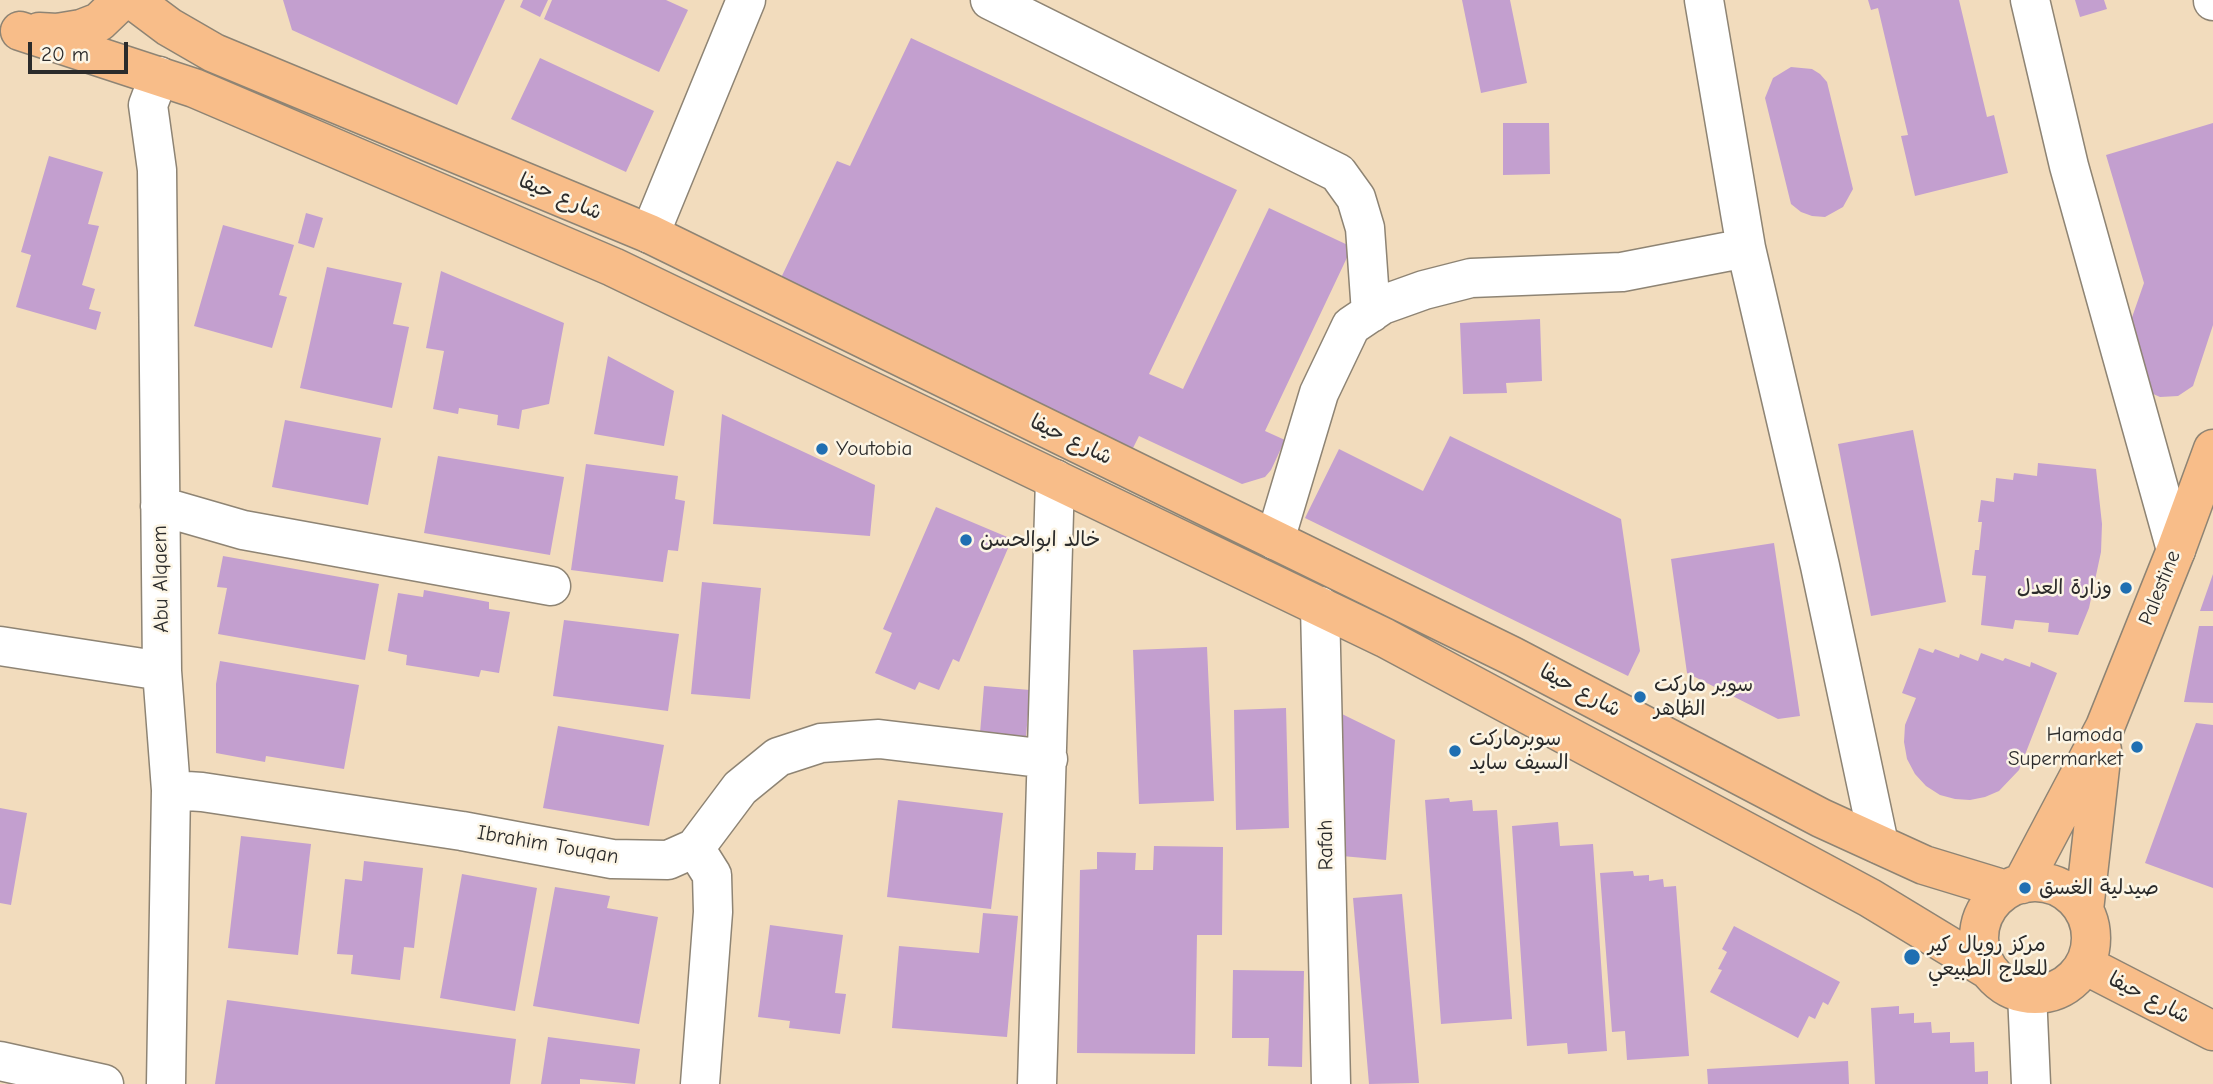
<!DOCTYPE html>
<html>
<head>
<meta charset="utf-8">
<style>
  body { margin:0 }
  #map { position:relative; width:2213px; height:1084px; overflow:hidden; background:#f2dcbd; font-family:"Comic Neue",sans-serif }
  canvas { display:block }
  .scale { position:absolute; left:28px; top:42px; width:100px; height:32px; box-sizing:border-box; border:4px solid #2b2b2b; border-top:0; padding-left:9px; font-size:21px; line-height:24px; white-space:nowrap; color:#2b2b2b; -webkit-text-stroke:5px #fcf5e5; paint-order:stroke }
</style>
</head>
<body>
<div id="map">
<canvas width="2213" height="1084"></canvas>
<div class="scale">20 m</div>
</div>
<script>
const ctx = document.querySelector('canvas').getContext('2d');
ctx.lineJoin = 'round';
function fill(path, color) {
  ctx.fillStyle = color;
  ctx.fill(path, 'evenodd');
}
function poly(rows) {
  const path = new Path2D();
  for (const r of rows) {
    if (r.length === 3) {
      path.moveTo(r[0] + r[2], r[1]);
      path.arc(r[0], r[1], r[2], 0, 2 * Math.PI);
      continue;
    }
    path.moveTo(r[0], r[1]);
    for (let i = 2; i < r.length; i += 2) path.lineTo(r[i], r[i + 1]);
  }
  return path;
}
function strokePath(path, color, width, dash) {
  ctx.strokeStyle = color;
  ctx.lineWidth = width;
  ctx.lineCap = dash ? 'butt' : 'round';
  ctx.setLineDash(dash || []);
  ctx.stroke(path);
}
function write(font, color, halo, rows, align = 'center') {
  ctx.font = font + ' "Comic Neue","Playpen Sans Arabic",sans-serif';
  ctx.lineWidth = 5;
  ctx.setLineDash([]);
  ctx.textBaseline = 'middle';
  ctx.strokeStyle = halo;
  ctx.fillStyle = color;
  for (const [text, x, y, turn = 0] of rows) {
    ctx.save();
    ctx.translate(x, y);
    ctx.rotate((+turn || 0) * Math.PI / 180);
    ctx.textAlign = isNaN(turn) ? turn : align;
    if (halo) ctx.strokeText(text, 0, 0);
    ctx.fillText(text, 0, 0);
    ctx.restore();
  }
}
const building = poly([
  [283,0,505,0,457,105,292,30],
  [523,0,548,0,540,17,520,7],
  [552,0,666,0,688,10,659,72,544,19],
  [1462,0,1510,0,1527,83,1481,93],
  [1868,0,1959,0,1987,117,1994,115,2008,173,1915,196,1901,136,1908,135,1878,8,1871,10],
  [2075,0,2104,0,2107,9,2080,17],
  [911,38,1237,190,1149,374,1183,389,1269,208,1352,247,1265,431,1285,440,1271,470,1265,477,1242,484,1139,436,1133,448,779,282,837,161,850,166],
  [540,58,654,111,626,172,511,119],
  [1791,67,1812,69,1820,74,1827,82,1853,189,1843,207,1825,217,1812,216,1801,212,1791,204,1765,98,1773,78],
  [1503,123,1549,123,1550,174,1503,175],
  [2213,123,2213,325,2193,386,2178,396,2160,397,2151,393,2129,326,2144,283,2106,155],
  [49,156,103,172,88,224,99,226,82,285,95,289,89,309,101,312,96,330,16,307,31,255,21,252],
  [306,213,323,218,314,248,298,243],
  [223,225,294,245,279,295,287,297,272,348,194,326],
  [327,267,402,283,393,324,409,327,392,408,300,388],
  [441,271,564,323,549,404,522,410,519,429,497,425,498,415,459,408,458,414,433,409,444,351,426,348],
  [1540,319,1542,381,1506,383,1507,393,1463,394,1460,323],
  [608,356,674,391,664,446,594,434],
  [722,414,875,485,870,536,713,524],
  [285,420,381,438,368,505,272,487],
  [1913,430,1946,602,1871,616,1838,444],
  [1450,436,1621,519,1640,651,1628,676,1305,518,1339,449,1423,491],
  [438,456,564,477,550,555,424,533],
  [2038,463,2096,469,2102,524,2101,552,2089,608,2078,635,2048,632,2049,623,2015,620,2013,629,1981,625,1986,576,1972,575,1975,550,1979,550,1982,522,1978,522,1981,500,1994,502,1996,478,2013,480,2014,473,2037,476],
  [586,464,678,476,675,499,685,501,678,551,668,550,663,582,571,570],
  [936,507,1012,539,959,662,953,659,939,690,919,682,915,690,875,673,892,633,883,629],
  [1774,543,1800,716,1778,719,1687,673,1671,559],
  [223,556,379,584,365,660,218,634,227,588,217,587],
  [2213,574,2213,611,2200,611],
  [702,582,761,588,750,699,691,694],
  [424,590,489,602,489,609,510,612,499,673,481,670,479,677,406,665,407,655,388,651,398,593,423,597],
  [564,620,679,634,668,711,553,696],
  [2199,626,2213,626,2213,703,2184,702],
  [1207,647,1214,801,1139,804,1133,650],
  [1919,648,1933,653,1935,649,1959,658,1960,654,1978,661,1981,653,2003,661,2005,658,2030,667,2031,662,2057,673,2019,770,1999,791,1985,797,1970,800,1955,799,1940,795,1926,786,1915,774,1907,759,1904,742,1905,725,1916,698,1902,693],
  [220,661,359,685,344,769,266,756,265,762,216,753,216,684],
  [984,686,1030,690,1026,737,980,733],
  [1286,708,1289,828,1236,830,1234,710],
  [1342,714,1395,740,1386,860,1331,855],
  [2196,723,2213,725,2213,888,2145,863],
  [558,726,664,745,649,826,543,808],
  [1449,798,1450,802,1472,800,1473,811,1497,810,1512,1019,1441,1024,1425,800],
  [898,800,1003,813,991,909,887,897],
  [0,808,27,813,11,905,0,903],
  [1558,822,1560,846,1593,844,1607,1051,1568,1054,1567,1043,1527,1046,1512,826],
  [241,836,311,844,298,955,228,948],
  [1154,846,1223,847,1222,935,1197,935,1195,1054,1077,1053,1080,870,1097,869,1097,852,1136,853,1135,870,1153,870],
  [364,861,423,868,414,948,404,947,400,980,351,974,353,955,337,954,345,879,362,881],
  [1633,871,1634,876,1649,875,1649,881,1663,879,1664,887,1676,886,1689,1056,1627,1060,1625,1031,1612,1032,1600,873],
  [462,874,537,888,515,1011,440,998],
  [555,887,610,896,607,908,658,917,639,1024,533,1006],
  [1402,894,1419,1083,1369,1084,1353,898],
  [983,913,1018,916,1007,1037,892,1028,899,946,979,953],
  [770,925,843,935,835,993,846,994,840,1034,789,1028,790,1021,758,1017],
  [1734,926,1840,982,1828,1005,1823,1002,1815,1019,1809,1016,1798,1038,1710,992,1722,970,1718,969,1727,952,1722,949],
  [1233,970,1304,971,1302,1067,1268,1066,1269,1038,1232,1038],
  [227,1000,516,1039,510,1084,215,1084],
  [1899,1006,1899,1014,1914,1013,1914,1023,1931,1022,1932,1033,1950,1032,1950,1043,1974,1042,1975,1072,1988,1071,1988,1084,1875,1084,1871,1008],
  [548,1037,640,1049,635,1084,580,1079,580,1084,541,1084],
  [1848,1061,1849,1084,1708,1084,1707,1069]
]);
const minor = poly([
  [990,0,1338,173,1356,198,1365,228,1371,313],
  [1704,0,1746,248,1820,566,1879,844],
  [2030,0,2069,166,2176,550],
  [2213,0,2213,1],
  [159,76,148,105,157,170,162,671,171,790,166,1084],
  [650,234,746,0],
  [160,506,243,530,551,586],
  [1275,540,1319,393,1351,326,1382,305,1424,290,1471,278,1622,272,1746,248],
  [1320,606,1331,1084],
  [0,646,162,671],
  [171,790,202,792,462,831,612,859,668,860,695,848,740,788,778,757,821,743,879,739,1048,759],
  [695,848,712,875,713,912,700,1084],
  [2027,993,2031,1084],
  [0,1061,104,1084],
  [1037,1084,1055,479]
]);
const major = poly([
  [133,0,169,27,214,53,650,234,1512,656,1821,818,1924,865,2006,890],
  [20,31,194,88,613,267,1385,638,1870,898,1987,969],
  [39,32,57,33,81,29,99,22,122,0],
  [2035,938,56],
  [2022,884,2105,727,2176,550,2213,449],
  [2084,910,2102,750],
  [2085,965,2213,1031]
]);
const markers = [
  [822,449,7,"#1f6fb2"],
  [966,540,7,"#1f6fb2"],
  [2126,588,7,"#1f6fb2"],
  [1640,697,7,"#1f6fb2"],
  [2137,747,7,"#1f6fb2"],
  [1455,751,7,"#1f6fb2"],
  [2025,888,7,"#1f6fb2"],
  [1912,957,9,"#1f6fb2"]
];
const streetNames = [
  ["شارع حيفا",560,197,23],
  ["شارع حيفا",1071,440,26],
  ["Abu Alqaem",161,579,-91],
  ["Palestine",2160,588,-68],
  ["شارع حيفا",1580,691,28],
  ["Ibrahim Touqan",548,845,10],
  ["Rafah",1326,845,-91],
  ["شارع حيفا",2149,998,27]
];
const poiNames = [
  ["Youtobia",836,449],
  ["خالد ابوالحسن",980,540],
  ["وزارة العدل",2112,588,"right"],
  ["سوبر ماركت",1654,685],
  ["الظاهر",1654,709],
  ["Hamoda",2123,735,"right"],
  ["Supermarket",2123,759,"right"],
  ["سوبرماركت",1469,739],
  ["السيف سايد",1469,763],
  ["صيدلية الغسق",2039,888],
  ["مركز رويال كير",1928,945],
  ["للعلاج الطبيعي",1928,969]
];
fill(building, '#c39fcf');
strokePath(minor, '#8e8474', 41);
strokePath(major, '#8e8474', 41);
strokePath(minor, '#fff', 38);
strokePath(major, '#f8bd89', 38);
for (const [x, y, r, color] of markers) {
  const dot = new Path2D();
  dot.arc(x, y, r, 0, 2 * Math.PI);
  ctx.fillStyle = color;
  ctx.fill(dot);
  strokePath(dot, '#fcf5e5', 2.5);
}
write('21px', '#2b2b2b', '#fcf5e5', streetNames);
write('21px', '#2b2b2b', '#fcf5e5', poiNames, 'left');
</script>
</body>
</html>
